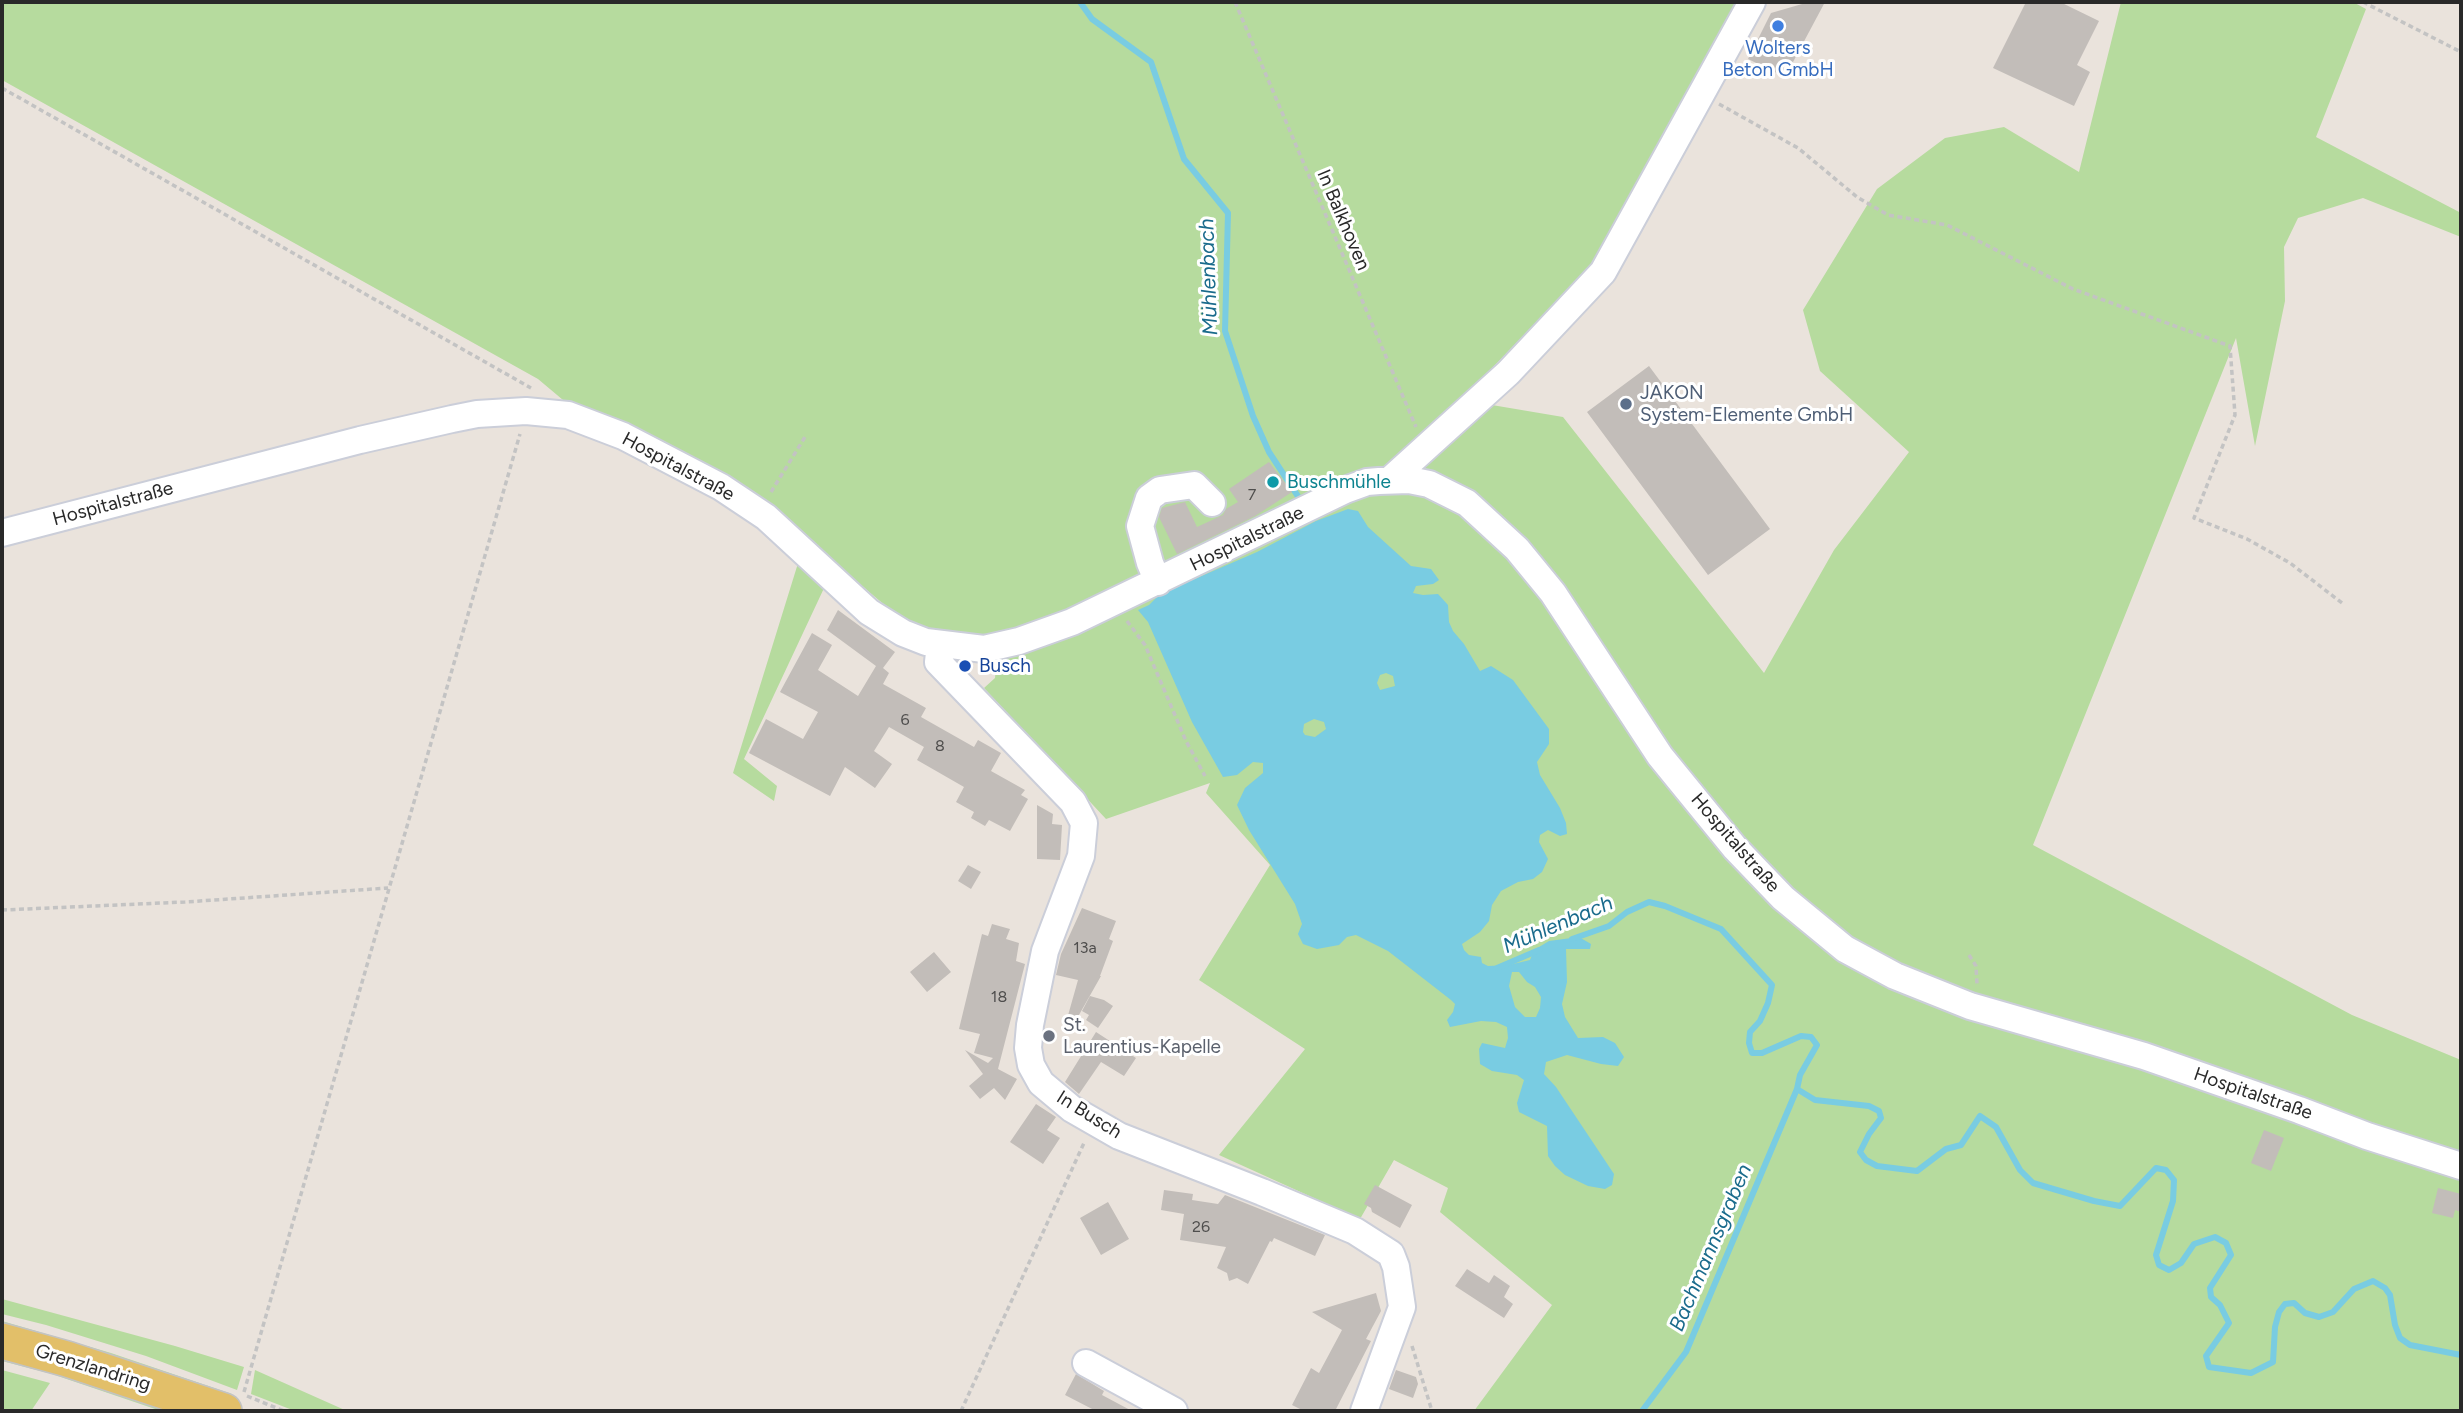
<!DOCTYPE html>
<html>
<head>
<meta charset="utf-8">
<style>
  body { margin:0 }
  #map { position:relative; width:2463px; height:1413px; overflow:hidden; background:#eae3dc; font-family:Figtree,sans-serif }
  canvas { display:block }
  .frame { position:absolute; inset:0; border:4px solid #292929; pointer-events:none }
</style>
</head>
<body>
<div id="map">
<canvas width="2463" height="1413"></canvas>
<div class="frame"></div>
</div>
<script>
const ctx = document.querySelector('canvas').getContext('2d');
ctx.lineJoin = 'round';
function fill(path, color) {
  ctx.fillStyle = color;
  ctx.fill(path, 'evenodd');
}
function poly(rows) {
  const path = new Path2D();
  for (const r of rows) {
    path.moveTo(r[0], r[1]);
    for (let i = 2; i < r.length; i += 2) path.lineTo(r[i], r[i + 1]);
  }
  return path;
}
function strokePath(path, color, width, dash) {
  ctx.strokeStyle = color;
  ctx.lineWidth = width;
  ctx.lineCap = dash ? 'butt' : 'round';
  ctx.setLineDash(dash || []);
  ctx.stroke(path);
}
function write(font, color, halo, rows, align = 'center') {
  ctx.font = font + ' Figtree,sans-serif';
  ctx.lineWidth = 6;
  ctx.setLineDash([]);
  ctx.textBaseline = 'middle';
  ctx.strokeStyle = halo;
  ctx.fillStyle = color;
  for (const [text, x, y, turn = 0] of rows) {
    ctx.save();
    ctx.translate(x, y);
    ctx.rotate((+turn || 0) * Math.PI / 180);
    ctx.textAlign = isNaN(turn) ? turn : align;
    if (halo) ctx.strokeText(text, 0, 0);
    ctx.fillText(text, 0, 0);
    ctx.restore();
  }
}
const green = poly([
  [2,2,1738,2,1589,268,1465,396,1486,404,1563,417,1764,673,1834,550,1909,452,1820,371,1803,310,1877,189,1945,138,2004,127,2079,172,2121,2,2353,2,2366,9,2316,137,2461,213,2461,237,2363,198,2298,218,2284,247,2285,301,2255,446,2236,338,2033,845,2352,1015,2461,1060,2461,1411,1474,1411,1552,1305,1440,1212,1448,1188,1394,1160,1360,1219,1219,1155,1305,1049,1199,980,1270,865,1206,793,1210,783,1106,819,984,688,995,678,997,656,928,632,900,618,836,564,709,473,563,400,538,379,2,80],
  [799,560,825,586,744,759,777,786,774,801,733,773],
  [2,1299,175,1346,244,1367,237,1390,146,1356,46,1325,2,1314],
  [2,1321,111,1353,232,1394,231,1398,2,1331],
  [2,1352,186,1411,161,1411,52,1374,2,1361],
  [2,1370,50,1383,31,1411,2,1411],
  [255,1370,347,1411,295,1411,251,1394]
]);
const water = poly([
  [1348,509,1358,511,1368,527,1411,566,1431,569,1439,580,1433,584,1416,586,1413,593,1423,595,1438,594,1448,605,1449,622,1453,631,1464,644,1480,671,1491,666,1513,680,1549,729,1549,744,1537,762,1540,775,1560,808,1566,823,1567,834,1560,836,1548,830,1540,835,1539,842,1548,859,1542,872,1533,879,1518,882,1501,891,1492,905,1489,921,1480,932,1462,944,1464,950,1469,955,1481,957,1482,963,1488,966,1509,965,1530,960,1534,950,1549,941,1579,937,1591,944,1590,949,1566,949,1567,982,1562,1004,1565,1017,1578,1038,1603,1037,1615,1043,1624,1057,1618,1066,1601,1064,1567,1055,1546,1062,1544,1074,1556,1087,1614,1174,1612,1185,1605,1189,1588,1186,1565,1175,1555,1166,1548,1156,1547,1126,1519,1112,1517,1103,1524,1080,1517,1075,1492,1071,1480,1064,1479,1049,1482,1043,1505,1048,1508,1038,1507,1027,1496,1022,1481,1021,1450,1027,1447,1020,1453,1012,1455,1004,1451,1000,1388,951,1356,935,1347,937,1339,945,1317,949,1303,944,1298,934,1302,924,1295,904,1249,830,1237,805,1245,788,1263,773,1263,763,1253,762,1237,775,1223,777,1192,722,1148,622,1138,610,1149,605,1160,594,1257,552,1316,521],
  [1386,673,1393,676,1395,686,1380,690,1377,683,1380,675],
  [1314,719,1324,722,1326,729,1315,737,1305,735,1303,732,1304,724],
  [1512,972,1519,972,1527,982,1535,987,1541,997,1540,1008,1536,1017,1525,1017,1515,1007,1509,986]
]);
const stream = poly([
  [1080,2,1092,19,1151,62,1184,159,1228,213,1225,331,1253,416,1269,452,1303,504],
  [1572,939,1609,926,1627,912,1649,902,1665,906,1721,929,1772,985,1768,1003,1760,1021,1750,1032,1749,1043,1752,1053,1762,1053,1801,1036,1811,1037,1817,1045,1800,1075,1797,1089,1815,1100,1869,1106,1879,1111,1881,1118,1869,1134,1860,1152,1866,1160,1877,1166,1917,1171,1946,1149,1961,1145,1980,1116,1996,1127,2020,1170,2033,1183,2094,1201,2120,1206,2156,1168,2166,1170,2174,1180,2173,1201,2156,1255,2159,1265,2169,1270,2181,1263,2194,1244,2215,1237,2226,1243,2231,1255,2210,1288,2211,1297,2220,1305,2229,1323,2206,1356,2209,1367,2251,1373,2273,1362,2275,1327,2279,1312,2285,1304,2294,1303,2305,1313,2319,1317,2333,1312,2354,1289,2373,1281,2385,1288,2390,1295,2395,1325,2400,1338,2410,1345,2461,1355],
  [1497,968,1539,950],
  [1642,1411,1686,1352,1797,1089]
]);
const building = poly([
  [1809,2,1825,2,1785,77,1748,59,1771,13],
  [2026,2,2060,2,2099,21,2077,65,2090,72,2074,106,1993,68],
  [1649,366,1770,529,1708,575,1587,412],
  [1269,462,1292,492,1255,516,1177,554,1159,517,1162,508,1185,502,1197,527,1223,515,1226,509,1238,502,1229,489],
  [838,610,895,652,883,668,889,673,883,684,926,708,921,717,974,747,978,740,1001,753,991,771,1025,790,1021,795,1028,799,1010,831,989,820,985,826,971,818,974,812,956,802,964,787,917,760,924,747,889,727,874,751,892,764,875,788,845,767,830,796,749,753,766,719,803,739,818,712,780,692,812,633,832,645,818,670,858,696,876,666,827,630],
  [1037,805,1053,814,1052,824,1062,825,1060,860,1037,859],
  [968,865,981,872,971,889,958,881],
  [1082,908,1116,921,1109,939,1113,941,1100,976,1101,976,1071,1029,1065,1026,1078,980,1056,975,1061,954],
  [992,924,1010,929,1006,939,1019,943,1016,961,1025,964,998,1069,1017,1079,1005,1100,994,1088,980,1099,969,1086,983,1074,965,1050,988,1063,993,1058,974,1053,980,1034,959,1029,982,934,988,936],
  [934,952,951,972,927,992,910,972],
  [1090,996,1104,1000,1113,1006,1098,1028,1086,1020,1089,1015,1082,1011],
  [1096,1032,1136,1058,1124,1076,1101,1062,1079,1094,1065,1082],
  [1036,1104,1056,1117,1047,1130,1060,1138,1043,1164,1010,1142],
  [2264,1130,2284,1138,2271,1171,2251,1163],
  [1375,1185,1412,1205,1400,1228,1372,1212,1371,1208,1364,1204],
  [2438,1188,2461,1194,2461,1212,2455,1210,2453,1218,2432,1213],
  [1164,1190,1193,1194,1192,1200,1218,1204,1225,1195,1325,1235,1315,1256,1274,1238,1272,1242,1270,1241,1248,1284,1237,1278,1229,1281,1227,1273,1217,1268,1226,1247,1180,1240,1184,1214,1161,1210],
  [1108,1202,1129,1239,1101,1255,1080,1218],
  [1467,1269,1489,1283,1494,1275,1510,1286,1504,1297,1513,1304,1504,1318,1455,1286],
  [1376,1293,1381,1311,1366,1339,1371,1341,1335,1411,1304,1411,1292,1405,1311,1368,1319,1373,1342,1330,1312,1312],
  [1396,1370,1416,1377,1418,1384,1413,1398,1389,1389],
  [1076,1374,1104,1391,1102,1395,1132,1411,1096,1411,1065,1395]
]);
const path = poly([
  [1235,2,1416,427],
  [2363,2,2461,52],
  [2,88,531,388],
  [1719,104,1798,148,1857,197,1888,215,1947,225,2073,289,2230,346,2235,415,2194,518,2247,539,2290,563,2342,603],
  [771,492,805,437],
  [1127,621,1145,645,1186,741,1205,776],
  [2,910,185,902,388,888],
  [1969,955,1976,966,1977,984],
  [1412,1346,1432,1411],
  [244,1392,520,434],
  [247,1396,284,1411],
  [961,1411,1084,1143]
]);
const minor = poly([
  [1390,480,1508,373,1603,272,1752,2],
  [2,533,360,440,452,419,477,414,526,411,568,415,623,436,721,487,766,517,869,612,903,633,926,642,984,649,1019,641,1072,622,1345,490,1367,482,1379,481,1409,480,1429,484,1467,503,1517,549,1553,593,1660,756,1735,848,1783,898,1845,949,1895,976,1970,1006,2144,1056,2299,1110,2367,1136,2461,1166],
  [1158,582,1150,563,1140,526,1149,498,1160,490,1194,485,1212,503],
  [940,644,938,662,1073,802,1084,823,1081,856,1045,951,1030,1025,1028,1048,1031,1065,1041,1083,1072,1109,1119,1136,1262,1192,1355,1231,1391,1254,1396,1267,1402,1307,1364,1411],
  [1086,1363,1174,1411]
]);
const major = poly([
  [2,1341,67,1359,224,1411]
]);
const markers = [
  [1778,26,7,"#3f7fe0"],
  [1626,404,7,"#5c6f8a"],
  [1273,482,7,"#0f9aa8"],
  [965,666,7,"#1a4fb4"],
  [1049,1036,7,"#6b7280"]
];
const numberNames = [
  ["7",1252,495],
  ["6",905,720],
  ["8",940,746],
  ["13a",1085,948],
  ["18",999,997],
  ["26",1201,1227]
];
const shopNames = [
  ["Wolters",1778,48],
  ["Beton GmbH",1778,70]
];
const streetNames = [
  ["In Balkhoven",1343,220,67],
  ["Hospitalstraße",678,467,28],
  ["Hospitalstraße",113,504,-15],
  ["Hospitalstraße",1247,539,-26],
  ["Hospitalstraße",1735,843,49],
  ["Hospitalstraße",2253,1094,19],
  ["In Busch",1089,1115,32],
  ["Grenzlandring",93,1368,17]
];
const serviceNames = [
  ["JAKON",1640,393],
  ["System-Elemente GmbH",1640,415]
];
const cultureNames = [
  ["Buschmühle",1287,482]
];
const transitNames = [
  ["Busch",979,666]
];
const worshipNames = [
  ["St.",1063,1025],
  ["Laurentius-Kapelle",1063,1047]
];
const waterNames = [
  ["Mühlenbach",1209,277,-92],
  ["Mühlenbach",1558,925,-23],
  ["Bachmannsgraben",1711,1248,-67]
];
fill(green, '#b6db9e');
fill(water, '#79cce2');
strokePath(stream, '#79cce2', 6);
fill(building, '#c2bdb9');
strokePath(minor, '#cbced9', 30);
strokePath(major, '#c3c3c3', 38);
strokePath(path, '#c3c3c3', 3.5, [5, 3.5]);
strokePath(minor, '#fff', 26);
strokePath(major, '#e2bf69', 35);
for (const [x, y, r, color] of markers) {
  const dot = new Path2D();
  dot.arc(x, y, r, 0, 2 * Math.PI);
  ctx.fillStyle = color;
  ctx.fill(dot);
  strokePath(dot, '#fff', 2.5);
}
write('16px', '#4f4e4d', null, numberNames);
write('19px', '#366cbe', '#fff', shopNames);
write('19px', '#292929', '#fff', streetNames);
write('19px', '#4e5e75', '#fff', serviceNames, 'left');
write('19px', '#0d838f', '#fff', cultureNames, 'left');
write('19px', '#164399', '#fff', transitNames, 'left');
write('19px', '#5b616d', '#fff', worshipNames, 'left');
write('italic 21px', '#1a6b8c', '#fff', waterNames);
</script>
</body>
</html>
